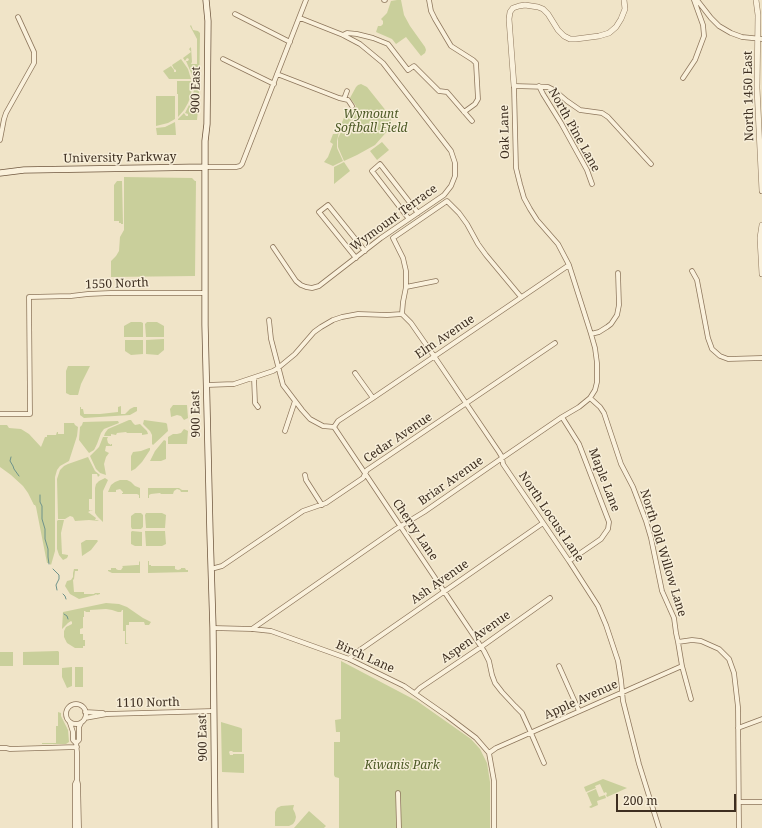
<!DOCTYPE html>
<html>
<head>
<meta charset="utf-8">
<style>
  body { margin:0 }
  #map { position:relative; width:762px; height:828px; overflow:hidden; background:#f0e4c8; font-family:"Noto Serif",serif }
  canvas { display:block }
  .scale { position:absolute; left:616px; top:794px; width:120px; height:18px; box-sizing:border-box; border:2px solid #3d2e20; border-top:0; padding-left:5px; font-size:12px; line-height:14px; white-space:nowrap; color:#3d2e20; -webkit-text-stroke:3px #f7eed8; paint-order:stroke }
</style>
</head>
<body>
<div id="map">
<canvas width="762" height="828"></canvas>
<div class="scale">200 m</div>
</div>
<script>
const ctx = document.querySelector('canvas').getContext('2d');
ctx.lineJoin = 'round';
function fill(path, color) {
  ctx.fillStyle = color;
  ctx.fill(path, 'evenodd');
}
function poly(rows) {
  const path = new Path2D();
  for (const r of rows) {
    if (r.length === 3) {
      path.moveTo(r[0] + r[2], r[1]);
      path.arc(r[0], r[1], r[2], 0, 2 * Math.PI);
      continue;
    }
    path.moveTo(r[0], r[1]);
    for (let i = 2; i < r.length; i += 2) path.lineTo(r[i], r[i + 1]);
  }
  return path;
}
function strokePath(path, color, width, dash) {
  ctx.strokeStyle = color;
  ctx.lineWidth = width;
  ctx.lineCap = dash ? 'butt' : 'round';
  ctx.setLineDash(dash || []);
  ctx.stroke(path);
}
function write(font, color, halo, rows, align = 'center') {
  ctx.font = font + ' "Noto Serif",serif';
  ctx.lineWidth = 3;
  ctx.setLineDash([]);
  ctx.textBaseline = 'middle';
  ctx.strokeStyle = halo;
  ctx.fillStyle = color;
  for (const [text, x, y, turn = 0] of rows) {
    ctx.save();
    ctx.translate(x, y);
    ctx.rotate((+turn || 0) * Math.PI / 180);
    ctx.textAlign = isNaN(turn) ? turn : align;
    if (halo) ctx.strokeText(text, 0, 0);
    ctx.fillText(text, 0, 0);
    ctx.restore();
  }
}
const green = poly([
  [397,0,401,0,404,15,410,26,425,47,426,50,425,53,421,56,406,37,396,44,392,39,376,32,378,26,381,26,383,24,383,21,381,19,387,13,391,1],
  [191,25,193,30,198,31,200,33,199,100,197,120,178,120,178,119,184,113,186,116,188,116,188,114,185,113,191,101,194,90,194,81,192,75,186,61,188,61,189,59,187,58,185,61,183,58,191,52,189,49,191,47,192,62,191,64,197,64,197,39,190,26],
  [181,59,188,69,191,79,169,79,163,71,171,66,174,70,174,72,176,72,176,70,174,69,172,65],
  [177,81,191,81,192,86,191,95,188,103,184,110,178,117,178,94,177,94],
  [361,84,367,87,387,112,392,122,390,128,375,145,357,155,344,161,338,147,338,138,342,130,351,123,352,117,349,112,356,106,350,98,356,87,358,85],
  [156,96,175,96,175,119,168,123,156,126],
  [346,113,350,116,351,121,349,124,339,132,337,141,337,148,343,161,333,166,324,162,328,157,333,144,330,142,333,134,337,134],
  [175,122,176,135,157,135,156,128,165,127],
  [382,142,389,150,377,160,370,151],
  [344,162,350,171,334,184,334,167],
  [124,177,192,178,195,181,196,181,195,276,111,277,111,261,116,256,119,251,120,237,124,230],
  [117,181,122,181,123,224,121,224,121,223,119,223,119,221,114,221,114,185],
  [131,322,141,322,143,323,143,337,124,337,124,326],
  [147,322,157,322,164,326,164,337,146,337,145,324],
  [164,339,164,350,158,355,146,354,146,340],
  [125,340,143,340,143,354,131,355,125,351],
  [68,366,90,366,81,384,78,395,70,395,66,393,66,371],
  [173,405,187,405,188,418,184,420,181,416,177,415,171,417,170,409],
  [121,406,121,414,125,414,130,409,134,407,137,407,137,411,130,415,84,418,80,415,80,407,81,407,81,409,83,409,84,414,100,414,118,412,118,407],
  [129,420,131,420,133,423,135,425,140,424,147,431,148,434,142,435,142,433,127,433,126,432,117,433,116,435,111,434,111,436,104,436,105,433,108,429],
  [144,420,166,423,167,424,168,431,153,445,152,444,152,435,150,431,143,424],
  [118,421,119,423,104,429,101,433,97,444,94,450,89,453,79,440,80,427,82,425,83,422],
  [64,423,74,423,75,425,78,427,77,436,69,461,60,466,57,470,55,477,55,551,51,565,49,563,47,563,36,507,35,505,34,505,28,493,23,486,11,475,0,467,0,425,7,425,9,428,21,429,29,434,41,447,45,437,47,437,47,435,56,435,57,432,58,432,58,434,64,434],
  [184,429,188,431,187,444,168,444,168,437,173,434,177,434,181,433],
  [103,437,108,437,107,439,108,443,111,445,111,444,112,444,112,446,106,446,105,451,109,453,106,457,104,464,106,475,100,473,96,469,90,456,99,447],
  [164,440,166,441,166,459,161,461,150,461,155,451],
  [149,448,150,448,150,450,142,462,135,469,131,471,131,456,133,452,141,451],
  [88,457,95,471,100,475,98,477,97,474,92,474,92,499,89,499,89,510,93,511,91,510,90,511,88,512,96,518,95,520,97,520,99,521,89,520,75,521,73,517,70,516,65,519,58,519,57,479,60,470,64,466,68,464],
  [105,478,108,480,103,491,103,522,97,516,95,513,95,488,96,484,99,481],
  [120,480,127,480,131,482,135,486,140,488,140,498,139,498,139,495,137,494,122,494,122,493,123,493,123,492,120,489,116,490,116,492,108,492,111,485,115,482],
  [148,488,179,488,182,490,188,490,188,492,181,492,180,490,177,489,174,491,173,494,161,494,160,493,151,494,149,495,149,498,148,498],
  [135,513,141,513,143,515,143,527,141,529,132,529,131,527,131,516],
  [146,513,162,513,166,515,165,528,146,528,145,515],
  [58,520,64,520,61,533,62,554,68,555,68,556,67,558,63,560,59,555,57,549,57,521],
  [132,531,142,532,142,546,135,546,131,544,131,532],
  [145,531,165,531,166,544,162,546,146,546],
  [86,540,97,540,98,541,91,550,82,556,81,543],
  [139,561,140,562,140,573,112,573,108,571,108,570,111,570,111,568,116,568,116,569,118,570,121,570,123,567,122,566,137,565,139,565],
  [148,561,149,561,149,565,151,565,151,566,175,566,175,569,178,570,181,569,181,568,185,568,186,570,188,570,188,572,148,573],
  [74,569,78,569,78,571,75,571,74,579,73,580,74,592,84,592,84,594,94,594,95,593,100,593,100,594,97,595,96,594,95,595,79,599,70,594,65,586,67,581,71,580,73,577,73,573],
  [106,603,119,604,127,607,143,618,151,622,149,625,145,625,144,622,129,622,129,625,126,625,126,643,129,644,125,644,125,631,123,631,123,610,122,610,121,612,118,612,112,610,106,609,90,610,90,612,86,612,85,611,84,611,84,617,83,617,83,628,80,629,80,634,83,634,83,640,85,640,85,646,83,646,83,648,75,648,67,643,64,637,64,631,66,627,72,624,72,622,71,621,68,623,62,629,63,612],
  [58,651,59,652,59,665,23,665,23,652],
  [0,652,13,652,13,666,0,666],
  [341,661,417,701,471,739,480,749,487,763,490,782,490,828,339,828,339,778,335,777,334,775,334,742,340,742,340,732,336,732,335,720,341,719],
  [72,667,72,686,67,688,62,677,62,668],
  [75,667,83,667,83,687,75,687],
  [58,712,61,713,61,716,68,730,69,742,66,744,42,744,42,743,56,743,56,726,58,726],
  [221,722,241,728,242,729,242,752,233,752,232,751,230,751,229,752,230,755,233,755,233,754,244,754,244,773,222,772],
  [603,779,627,788,607,797,606,795,607,794,606,792,604,793,600,784,595,786,596,788,586,792,584,787],
  [596,789,599,797,605,795,606,798,597,801,598,805,591,808,589,807,592,805,587,793],
  [294,805,293,809,295,813,296,817,295,821,293,824,289,826,275,826,275,812,277,808,281,806],
  [309,811,326,826,324,828,294,828]
]);
const stream = poly([
  [11,457,10,461,13,466,14,469,19,476],
  [40,495,40,502,42,506,42,519,45,529,45,539,48,549,48,557,49,564],
  [53,569,59,575,59,579,56,585,57,590],
  [63,594,65,596,66,599],
  [64,614,67,616,68,619]
]);
const minor = poly([
  [384,0,385,0],
  [429,0,431,11,435,19,451,46,473,60,476,63,478,99,475,104,464,112],
  [697,0,711,18,719,26,731,33,742,37,762,39],
  [235,14,290,42],
  [343,35,347,33,357,34,373,38,388,44,408,70,414,66,439,91,447,92,472,121],
  [223,59,274,84],
  [277,74,339,98,348,100,352,106],
  [683,78,695,60,704,36,703,25,694,0],
  [539,86,543,94,561,123,587,170,592,184],
  [344,99,347,91],
  [0,140,4,119,6,113,34,63,34,52,18,17],
  [205,167,236,167,240,166,242,164,306,0],
  [409,219,372,171,380,164,418,213],
  [273,247,296,281,301,285,306,287,312,288,319,286,381,238,444,195,451,186,455,176,455,163,451,151,383,63,360,44,343,35,300,18],
  [356,258,319,212,328,205,365,251],
  [692,271,697,280,708,338,712,349,720,356,728,359,762,358],
  [406,287,436,281],
  [521,297,486,255,478,244,467,224,459,213,447,201,393,238,403,258,406,271,406,287,403,302,402,314,411,323,434,356,499,452,502,457,503,464,569,561,598,606,606,625,618,661,621,680,623,701,639,764,659,828],
  [269,320,271,339,283,385,302,410,310,419,323,426,334,427,484,651,489,661,492,675,495,683,502,692,515,706,522,713,531,733,544,763],
  [591,334,599,332,607,327,611,324,617,315,619,305,618,273],
  [355,373,373,398],
  [254,378,255,403,258,407],
  [207,385,234,384,273,371,278,368,295,354,314,332,321,327,333,320,342,317,358,314,387,315,402,314],
  [590,398,600,407,604,413,621,464,633,487,646,521,651,538,662,591,674,618,676,633,678,642,682,666,691,699],
  [0,414,30,414,29,297,71,296,88,294,111,293,205,293],
  [562,417,579,444,609,522,608,529,601,539,569,561],
  [334,427,338,421,373,398,569,265],
  [285,431,295,401],
  [305,475,306,480,322,505],
  [211,569,222,566,303,511,326,503,363,478,367,470,462,406,555,343],
  [213,628,252,629,271,631,349,659,404,686,447,716,476,738,489,753],
  [252,629,396,529,424,512,505,456,562,417,579,407,590,398,595,390,597,382,597,363,595,348,591,334,569,265,558,244,537,220,530,209,524,198,520,184,516,168,514,86,548,87,554,90,567,101,580,110,602,113,608,117,651,164],
  [678,642,692,640,701,641,719,649,729,659,734,673,738,707,739,828],
  [349,659,357,652,543,523],
  [559,666,579,711],
  [415,693,420,688,481,647,550,598],
  [76,714,10],
  [85,712,103,713],
  [85,718,107,714,213,711],
  [70,723,73,732,73,740,76,743,77,752,77,780,78,784,79,828],
  [738,728,762,719],
  [76,743,79,740,79,727,81,723],
  [0,748,6,748,10,749,77,747],
  [489,753,496,748,682,666],
  [489,753,494,781,494,828],
  [398,793,399,828],
  [739,802,762,802],
  [75,828,75,784,77,780]
]);
const tertiary = poly([
  [756,0,758,15,757,88,762,191],
  [514,86,509,19,510,12,513,8,519,6,525,5,538,7,543,9,548,14,558,30,564,36,570,39,576,39,599,36,609,33,616,27,621,19,625,9,624,0],
  [762,225,760,238,762,274]
]);
const secondary = poly([
  [206,0,208,21,207,124,205,141,205,325,210,533,213,628,215,828],
  [0,173,24,170,205,167]
]);
const streetNames = [
  ["900 East",196,90,-89],
  ["North 1450 East",749,96,-91],
  ["North Pine Lane",574,130,61],
  ["Oak Lane",505,132,-91],
  ["University Parkway",120,158,-1],
  ["Wymount Terrace",394,218,-36],
  ["1550 North",117,284,-2],
  ["Elm Avenue",445,337,-34],
  ["900 East",196,414,-91],
  ["Cedar Avenue",398,438,-34],
  ["Maple Lane",604,480,69],
  ["Briar Avenue",451,481,-35],
  ["North Locust Lane",551,517,56],
  ["Cherry Lane",415,530,56],
  ["North Old Willow Lane",663,553,73],
  ["Ash Avenue",440,582,-35],
  ["Aspen Avenue",476,637,-35],
  ["Birch Lane",365,657,24],
  ["Apple Avenue",581,700,-24],
  ["1110 North",148,703,-1],
  ["900 East",203,738,-91]
];
const parkNames = [
  ["Wymount",371,115],
  ["Softball Field",371,129],
  ["Kiwanis Park",402,766]
];
fill(green, '#c9cf9b');
strokePath(stream, '#6f938a', 1);
strokePath(minor, '#8d765c', 5.5);
strokePath(tertiary, '#8d765c', 6);
strokePath(secondary, '#6f573f', 7);
strokePath(minor, '#faf1dc', 4);
strokePath(tertiary, '#faf1dc', 5);
strokePath(secondary, '#faf1dc', 5.5);
write('12px', '#3d2e20', '#f7eed8', streetNames);
write('italic 12px', '#4d5a26', '#f7eed8', parkNames);
</script>
</body>
</html>
